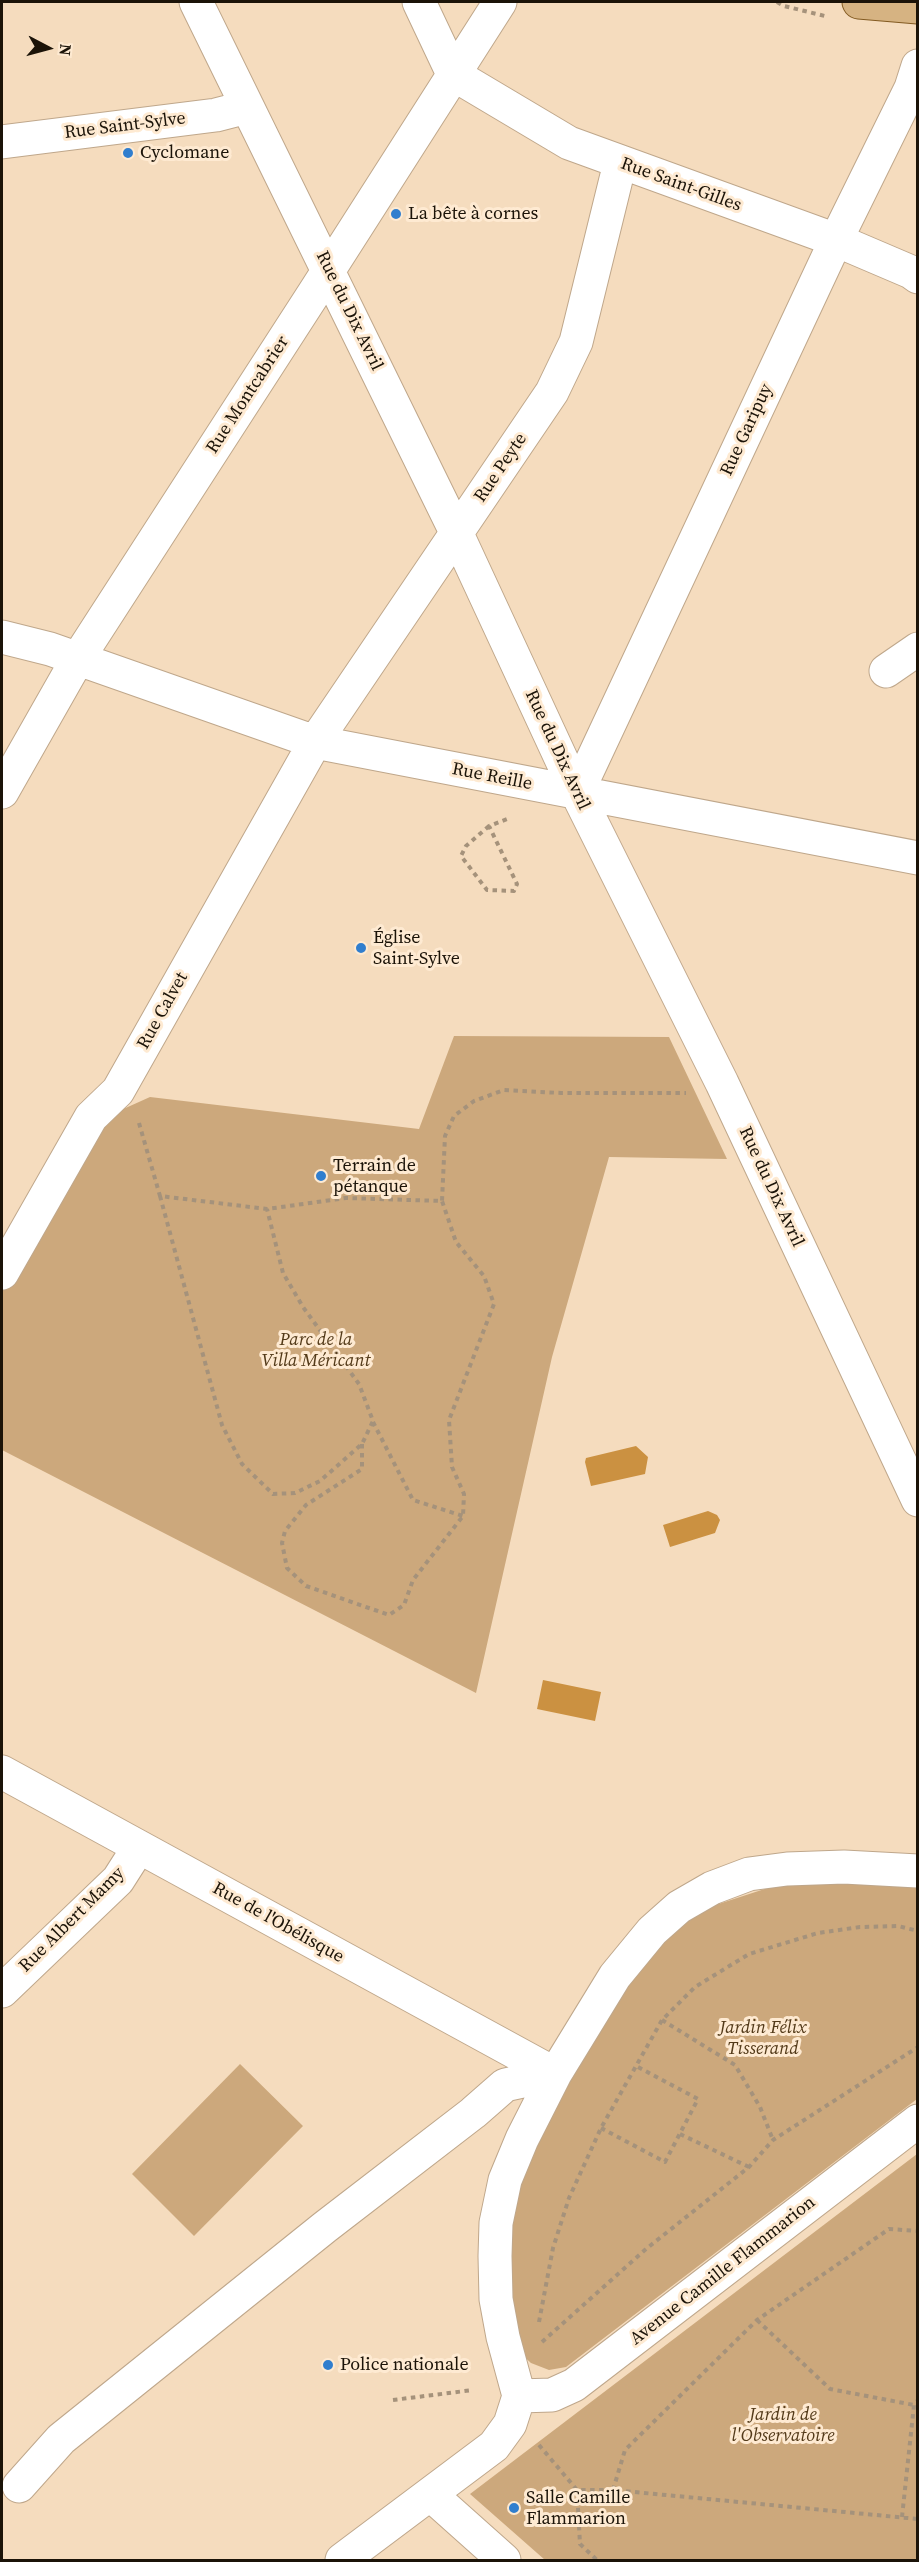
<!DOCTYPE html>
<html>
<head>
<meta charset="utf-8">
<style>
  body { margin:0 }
  #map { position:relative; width:919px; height:2562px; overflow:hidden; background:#f5dcbe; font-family:"Source Serif 4",serif }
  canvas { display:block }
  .frame { position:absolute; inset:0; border:3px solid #1b1308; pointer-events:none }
  .north { position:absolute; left:18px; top:18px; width:60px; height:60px; -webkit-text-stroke:4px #feead2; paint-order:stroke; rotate:96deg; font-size:16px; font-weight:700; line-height:24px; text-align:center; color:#1b1308 }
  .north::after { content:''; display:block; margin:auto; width:21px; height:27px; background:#1b1308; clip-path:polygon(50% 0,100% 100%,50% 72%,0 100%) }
</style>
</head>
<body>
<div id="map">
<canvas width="919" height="2562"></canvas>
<div class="frame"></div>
<div class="north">N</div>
</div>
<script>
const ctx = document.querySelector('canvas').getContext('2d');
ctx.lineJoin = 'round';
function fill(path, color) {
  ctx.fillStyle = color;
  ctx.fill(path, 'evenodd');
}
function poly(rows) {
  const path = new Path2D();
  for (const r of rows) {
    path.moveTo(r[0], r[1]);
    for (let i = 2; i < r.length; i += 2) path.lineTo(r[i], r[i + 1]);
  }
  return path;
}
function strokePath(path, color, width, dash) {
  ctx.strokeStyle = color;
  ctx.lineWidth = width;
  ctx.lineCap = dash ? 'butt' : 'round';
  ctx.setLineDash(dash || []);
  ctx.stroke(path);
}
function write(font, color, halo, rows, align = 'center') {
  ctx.font = font + ' "Source Serif 4",serif';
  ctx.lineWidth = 6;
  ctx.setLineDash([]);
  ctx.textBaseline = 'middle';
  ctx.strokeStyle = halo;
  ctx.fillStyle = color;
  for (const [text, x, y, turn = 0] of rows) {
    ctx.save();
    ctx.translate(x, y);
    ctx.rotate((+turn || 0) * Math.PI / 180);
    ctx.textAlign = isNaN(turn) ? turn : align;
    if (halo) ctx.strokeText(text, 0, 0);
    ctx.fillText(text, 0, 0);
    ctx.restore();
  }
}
const green = poly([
  [454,1036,669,1037,727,1159,609,1157,552,1357,476,1693,2,1450,2,1286,110,1115,150,1097,419,1129],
  [850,1880,917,1885,917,2099,566,2367,549,2370,531,2363,518,2351,502,2276,527,2147,554,2101,655,1944,694,1912,780,1884],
  [240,2064,303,2126,194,2236,132,2174],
  [917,2154,917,2560,545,2560,470,2494]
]);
const water = poly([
  [636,1446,648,1457,645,1474,591,1486,585,1462,586,1458],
  [708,1511,717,1515,720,1520,715,1533,670,1547,663,1525],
  [543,1680,601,1692,595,1721,537,1709]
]);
const path = poly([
  [777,2,784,6,825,16],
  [489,826,466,846,461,856,487,890,514,891,517,884,489,826,510,818],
  [139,1123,160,1196,267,1209,346,1198,442,1201,445,1136,454,1116,474,1101,504,1090,561,1093,686,1093],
  [160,1196,222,1425,242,1464,273,1494,295,1493,320,1481,362,1444,373,1421,359,1384,303,1307,283,1273,267,1209],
  [373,1422,413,1500,463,1516],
  [362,1444,362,1469,306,1505,285,1531,282,1543,287,1568,306,1586,389,1615,404,1605,413,1580,463,1516,464,1494,452,1467,449,1420,494,1304,484,1276,456,1242,442,1201],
  [662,2020,735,2065,760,2107,773,2140],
  [601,2128,665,2162,698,2099,636,2066],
  [680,2134,749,2167],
  [757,2320,830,2389,914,2405],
  [539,2322,553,2248,569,2198,601,2128,662,2020,695,1987,749,1954,818,1933,860,1927,898,1926,918,1931],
  [542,2342,646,2249,749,2167,773,2140,918,2047],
  [393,2400,473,2390],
  [539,2445,577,2490,613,2490,918,2519],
  [577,2490,580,2544,597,2560],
  [613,2490,625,2450,757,2320,889,2229,918,2231],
  [902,2517,914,2405,918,2400]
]);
const minor = poly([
  [196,2,457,534,577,793,722,1083,918,1500],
  [419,2,453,74],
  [453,74,569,143,836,240,911,272,918,277],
  [2,142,216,115,247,107],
  [2,637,50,649,315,742,918,858],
  [886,671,918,649],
  [2,792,77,660,316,290,500,2],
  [577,793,836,240,911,88,918,66],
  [2,1273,91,1117,118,1091,315,742,552,392,576,342,620,163],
  [2,1772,555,2074],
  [2,1991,118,1880,139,1847],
  [519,2396,552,2395,574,2385,918,2121],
  [19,2486,61,2439,325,2227,473,2113,505,2085,555,2074],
  [430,2494,504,2560],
  [342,2560,494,2446,510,2424,519,2396,503,2337,496,2299,495,2256,496,2223,505,2180,522,2139,555,2074,615,1976,652,1931,679,1907,712,1888,749,1874,787,1869,844,1867,918,1871]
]);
const major = poly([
  [859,2,918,7]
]);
const markers = [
  [128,153,6,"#307ece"],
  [396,214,6,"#307ece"],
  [361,948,6,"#307ece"],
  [321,1176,6,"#307ece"],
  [328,2365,6,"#307ece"],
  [514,2508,6,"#307ece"]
];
const streetNames = [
  ["Rue Saint-Sylve",125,126,-7],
  ["Rue Saint-Gilles",681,185,20],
  ["Rue du Dix Avril",349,311,64],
  ["Rue Montcabrier",248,395,-57],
  ["Rue Garipuy",747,430,-65],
  ["Rue Peyte",501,468,-56],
  ["Rue du Dix Avril",557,750,65],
  ["Rue Reille",492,777,11],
  ["Rue Calvet",163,1011,-61],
  ["Rue du Dix Avril",771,1187,65],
  ["Rue Albert Mamy",72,1920,-45],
  ["Rue de l'Obélisque",278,1923,29],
  ["Avenue Camille Flammarion",723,2271,-38]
];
const poiNames = [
  ["Cyclomane",140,153],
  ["La bête à cornes",408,214],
  ["Église",373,938],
  ["Saint-Sylve",373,959],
  ["Terrain de",333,1166],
  ["pétanque",333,1187],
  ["Police nationale",340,2365],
  ["Salle Camille",526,2498],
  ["Flammarion",526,2519]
];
const parkNames = [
  ["Parc de la",316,1340],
  ["Villa Méricant",316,1361],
  ["Jardin Félix",763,2028],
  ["Tisserand",763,2049],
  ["Jardin de",783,2415],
  ["l'Observatoire",783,2436]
];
fill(green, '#cca87c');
fill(water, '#cb9141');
strokePath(minor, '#bfa78b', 35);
strokePath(major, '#825a21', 35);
strokePath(path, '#a5927b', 4, [4.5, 4.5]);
strokePath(minor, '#fff', 33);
strokePath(major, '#d6b382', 33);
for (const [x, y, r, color] of markers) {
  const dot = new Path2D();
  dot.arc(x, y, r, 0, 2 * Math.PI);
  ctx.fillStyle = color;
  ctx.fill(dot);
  strokePath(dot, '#feead2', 2);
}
write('18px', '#1b1308', '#feead2', streetNames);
write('18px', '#1b1308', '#feead2', poiNames, 'left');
write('italic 18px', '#533a19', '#feead2', parkNames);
</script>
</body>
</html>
